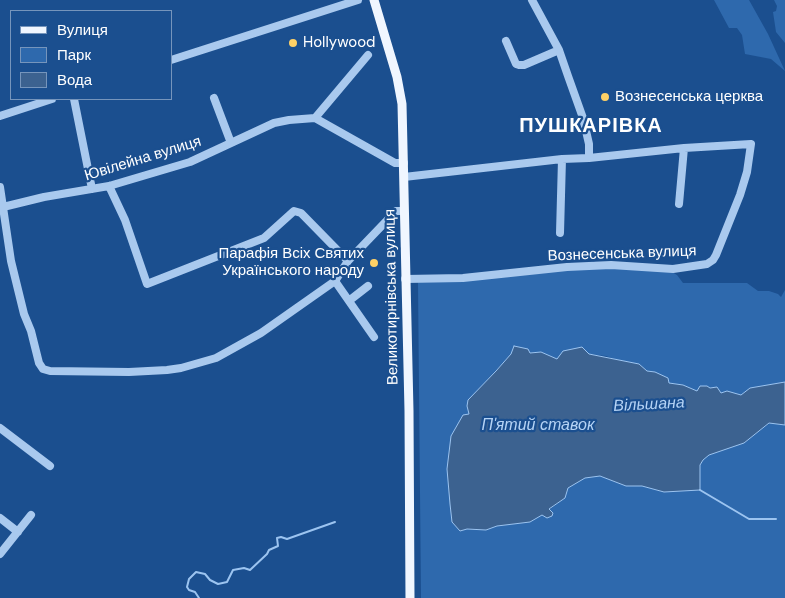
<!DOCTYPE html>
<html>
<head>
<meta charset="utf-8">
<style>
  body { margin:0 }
  #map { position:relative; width:785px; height:598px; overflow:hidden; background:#1b4f8f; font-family:"DM Sans",sans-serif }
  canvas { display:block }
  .legend { position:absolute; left:10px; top:10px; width:162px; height:90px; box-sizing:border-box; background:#1b4f8f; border:1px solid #7695bc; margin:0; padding:6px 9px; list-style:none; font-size:15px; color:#fff }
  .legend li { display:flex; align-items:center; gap:10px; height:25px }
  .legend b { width:25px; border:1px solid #7695bc }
</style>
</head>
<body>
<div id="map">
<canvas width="785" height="598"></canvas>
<ul class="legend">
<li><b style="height:6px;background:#f0f6ff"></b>Вулиця</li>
<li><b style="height:14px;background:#2e69ad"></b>Парк</li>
<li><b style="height:14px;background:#3c6290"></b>Вода</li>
</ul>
</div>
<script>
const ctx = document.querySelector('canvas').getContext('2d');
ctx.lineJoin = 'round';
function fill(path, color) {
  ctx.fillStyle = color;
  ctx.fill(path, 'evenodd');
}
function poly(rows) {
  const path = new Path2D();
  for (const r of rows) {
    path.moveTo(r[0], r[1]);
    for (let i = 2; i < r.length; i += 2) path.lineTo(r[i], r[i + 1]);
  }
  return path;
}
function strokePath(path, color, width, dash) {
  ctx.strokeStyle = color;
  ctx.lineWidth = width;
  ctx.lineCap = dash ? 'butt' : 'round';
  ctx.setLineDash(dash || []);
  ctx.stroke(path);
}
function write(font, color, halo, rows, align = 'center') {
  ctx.font = font + ' "DM Sans",sans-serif';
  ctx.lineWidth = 4.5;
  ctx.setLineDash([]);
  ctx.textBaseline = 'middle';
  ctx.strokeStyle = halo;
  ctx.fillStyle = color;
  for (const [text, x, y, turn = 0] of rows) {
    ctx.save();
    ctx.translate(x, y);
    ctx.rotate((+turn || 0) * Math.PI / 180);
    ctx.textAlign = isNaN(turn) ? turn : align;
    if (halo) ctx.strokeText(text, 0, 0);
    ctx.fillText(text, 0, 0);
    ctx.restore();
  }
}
const green = poly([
  [714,0,749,0,768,34,785,71,771,59,745,54,742,35,737,28,729,28],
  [774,0,785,0,785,43,776,32,773,12,776,11,777,6],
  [574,268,667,269,677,275,683,283,747,283,758,291,769,291,778,294,781,297,785,290,785,382,750,388,741,395,727,391,721,393,697,391,683,385,669,383,655,372,647,371,639,364,620,361,606,356,589,354,557,359,541,352,511,354,474,394,469,414,457,427,451,436,460,531,467,529,486,530,497,526,530,522,542,515,565,498,568,488,585,478,600,476,626,486,642,486,664,492,700,489,700,464,703,460,709,455,744,443,770,423,785,425,785,598,421,598,418,282]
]);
const water = poly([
  [514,346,528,349,530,353,541,352,557,359,563,351,582,347,589,354,639,364,647,371,655,372,668,378,669,383,683,385,697,391,700,386,707,386,710,388,717,387,721,393,727,391,741,395,750,388,785,382,785,425,769,423,744,443,709,455,703,460,700,465,700,490,664,492,642,486,626,486,600,476,585,478,568,488,565,498,549,509,553,513,552,516,547,518,542,515,530,522,497,526,486,530,467,529,460,531,452,522,450,504,447,469,451,436,463,415,469,414,467,406,468,400,496,371,511,354,514,346]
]);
const stream = poly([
  [700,490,749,519,776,519],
  [199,598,195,592,189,590,187,587,189,579,196,572,205,574,210,580,218,584,227,582,233,570,244,568,250,570,267,554,269,550,278,546,277,538,281,537,287,539,335,522]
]);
const minor = poly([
  [532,0,559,50,568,76,583,118,589,144,589,158],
  [506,41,516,64,519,65,524,65,559,50],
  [171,60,358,0],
  [214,98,231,143],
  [74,99,92,189],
  [0,116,52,99],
  [315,118,368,55],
  [404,177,562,159,589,158,684,148],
  [109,186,125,220,147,284,264,238,294,211,301,213,348,261],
  [0,187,11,261,24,314,31,331,39,363,43,369,50,371,129,372,167,370,181,368,216,358,261,333,335,281,348,261,396,211,404,211],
  [3,207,44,197,109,186,190,162,274,123,289,120,315,118,395,163,404,163],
  [560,233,562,159],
  [405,279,463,278,567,267,611,265,673,269,707,264,713,260,716,255,740,195,747,172,751,144,684,148,679,204],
  [335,281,374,337],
  [350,300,368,286],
  [0,428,50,466],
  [0,518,18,532],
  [0,554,31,515]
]);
const major = poly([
  [374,0,397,77,402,104,409,411,410,598]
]);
const markers = [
  [293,43,5,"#ffd166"],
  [605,97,5,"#ffd166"],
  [374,263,5,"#ffd166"]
];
const poiNames = [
  ["Hollywood",303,43],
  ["Вознесенська церква",615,97],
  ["Парафія Всіх Святих",364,254,"right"],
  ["Українського народу",364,271,"right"]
];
const streetNames = [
  ["Ювілейна вулиця",143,159,-17],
  ["Вознесенська вулиця",622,254,-2],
  ["Великотирнівська вулиця",392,297,-91]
];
const waterNames = [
  ["Вільшана",649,405,-3],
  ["П'ятий ставок",538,426]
];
const districtNames = [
  ["ПУШКАРІВКА",591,127]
];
fill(green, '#2e69ad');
fill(water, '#3c6290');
strokePath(water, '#9cc4f0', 1);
strokePath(stream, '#9cc4f0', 2);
strokePath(minor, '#a9c9ee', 8);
strokePath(major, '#f0f6ff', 9);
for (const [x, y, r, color] of markers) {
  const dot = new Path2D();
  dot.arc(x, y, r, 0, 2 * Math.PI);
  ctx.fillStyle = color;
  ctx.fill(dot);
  strokePath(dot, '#1b4f8f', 2);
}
write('15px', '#fff', '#1b4f8f', poiNames, 'left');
write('15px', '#fff', '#1b4f8f', streetNames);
write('italic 16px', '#b5d3f5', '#1b4f8f', waterNames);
ctx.letterSpacing = '1px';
write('bold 20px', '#fff', '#1b4f8f', districtNames);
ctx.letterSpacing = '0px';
</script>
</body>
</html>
